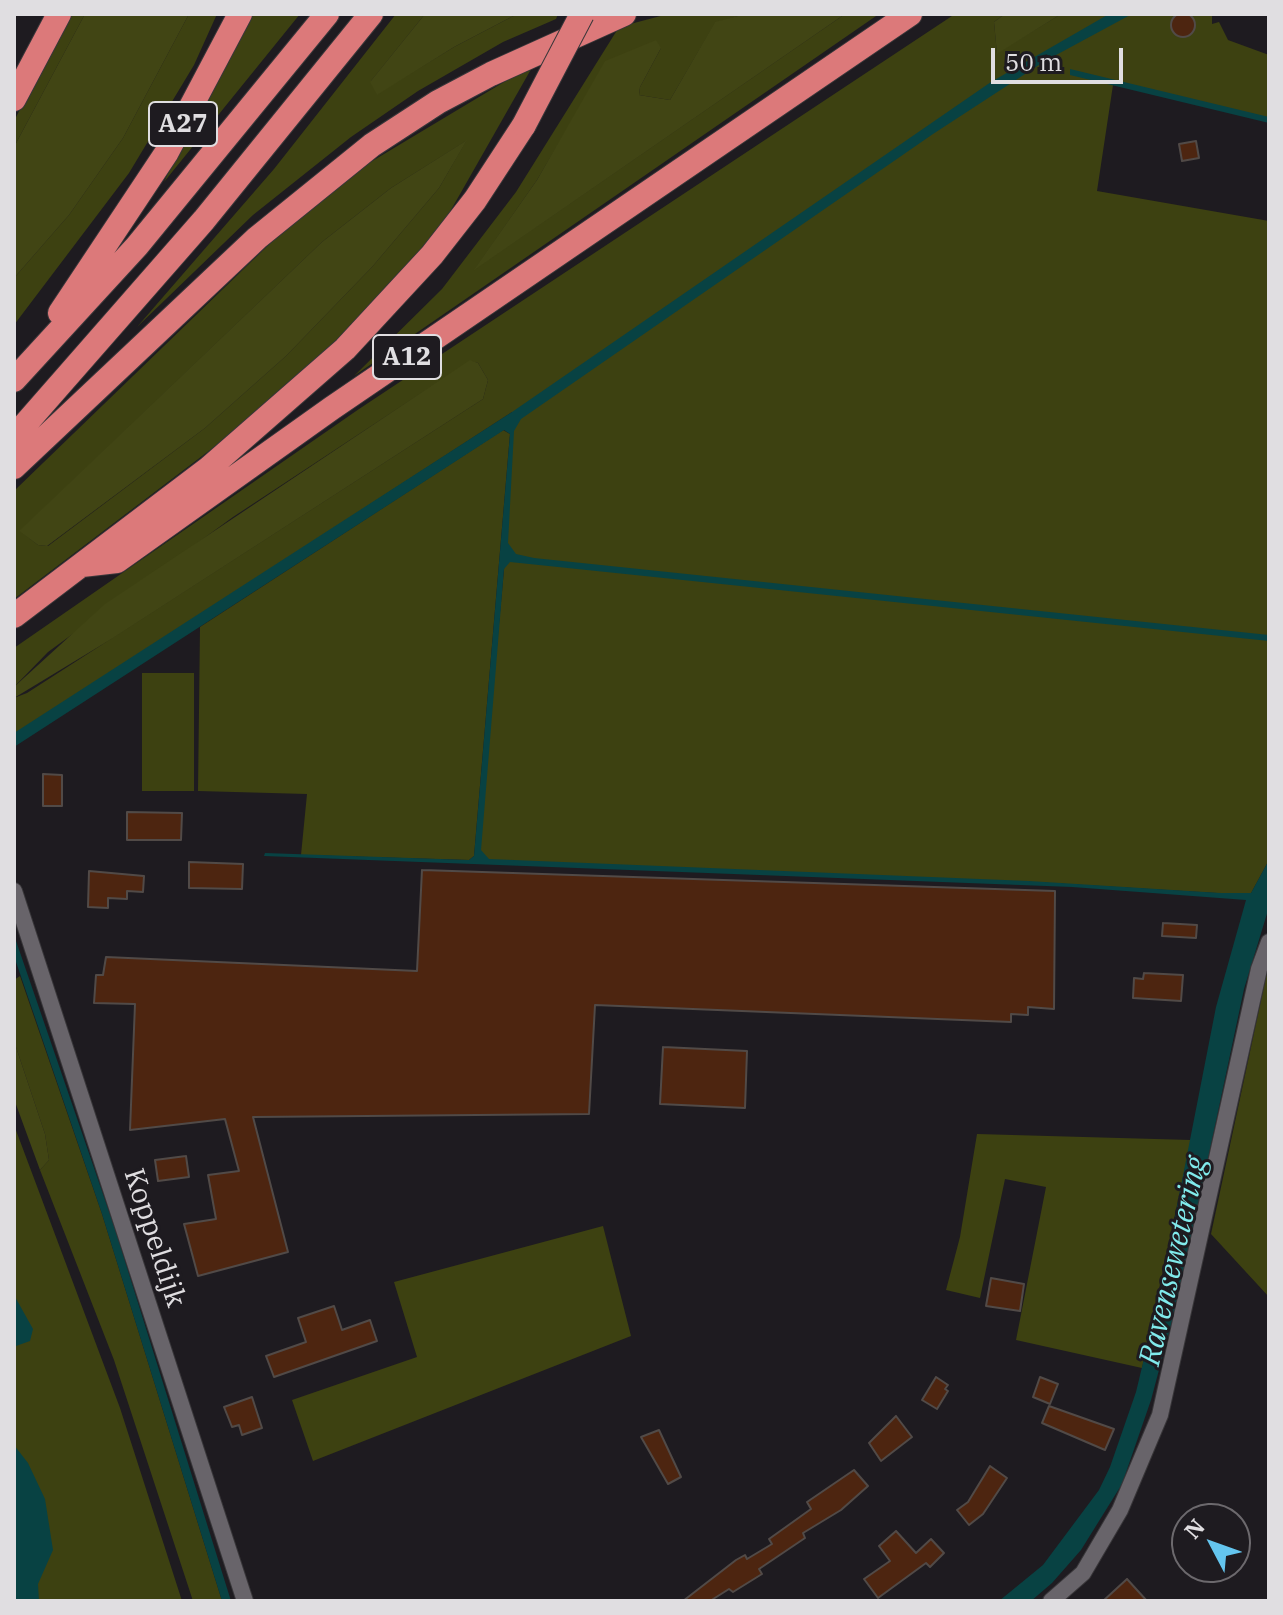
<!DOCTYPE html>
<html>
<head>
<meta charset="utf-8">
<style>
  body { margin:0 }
  #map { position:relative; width:1283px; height:1615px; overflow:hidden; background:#1e1b20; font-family:"IBM Plex Serif",serif }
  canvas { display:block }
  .frame { position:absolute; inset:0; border:16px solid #e0dee1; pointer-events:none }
  .north { position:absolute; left:1171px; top:1503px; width:80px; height:80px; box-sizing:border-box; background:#1e1b20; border:2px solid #6c696d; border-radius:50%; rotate:311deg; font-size:22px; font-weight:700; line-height:32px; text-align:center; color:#e0dee1 }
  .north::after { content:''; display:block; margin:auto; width:28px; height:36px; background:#64c5ee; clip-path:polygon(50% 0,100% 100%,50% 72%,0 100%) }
  .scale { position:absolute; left:991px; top:48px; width:132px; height:36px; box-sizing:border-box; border:4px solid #e0dee1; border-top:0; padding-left:10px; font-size:24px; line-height:28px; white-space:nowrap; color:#e0dee1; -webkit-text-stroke:6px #1e1b20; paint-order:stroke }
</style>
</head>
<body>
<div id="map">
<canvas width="1283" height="1615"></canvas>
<div class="frame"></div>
<div class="north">N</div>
<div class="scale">50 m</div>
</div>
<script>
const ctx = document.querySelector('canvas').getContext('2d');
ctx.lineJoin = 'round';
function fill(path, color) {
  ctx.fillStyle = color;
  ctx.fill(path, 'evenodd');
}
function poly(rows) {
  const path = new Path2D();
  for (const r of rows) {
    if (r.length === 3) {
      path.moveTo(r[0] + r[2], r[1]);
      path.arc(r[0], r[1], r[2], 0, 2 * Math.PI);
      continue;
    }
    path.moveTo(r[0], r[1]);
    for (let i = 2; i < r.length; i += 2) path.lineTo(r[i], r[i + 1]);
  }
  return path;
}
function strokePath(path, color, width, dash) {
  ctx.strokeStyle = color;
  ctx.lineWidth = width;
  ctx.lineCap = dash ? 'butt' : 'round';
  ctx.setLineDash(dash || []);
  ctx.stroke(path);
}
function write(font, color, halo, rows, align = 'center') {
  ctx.font = font + ' "IBM Plex Serif",serif';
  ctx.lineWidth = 6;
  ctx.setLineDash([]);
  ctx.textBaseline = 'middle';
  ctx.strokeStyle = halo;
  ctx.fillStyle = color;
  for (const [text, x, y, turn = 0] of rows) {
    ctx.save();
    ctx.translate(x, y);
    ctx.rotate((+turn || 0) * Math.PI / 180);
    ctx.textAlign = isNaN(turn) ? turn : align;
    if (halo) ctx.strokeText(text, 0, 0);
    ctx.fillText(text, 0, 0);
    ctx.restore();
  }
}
const green = poly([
  [69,14,85,14,14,147,14,121],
  [189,14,217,14,194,65,129,173,14,325,14,278,69,215,123,138],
  [249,14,300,14,164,182,174,161],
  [396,14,425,14,371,81,377,94,454,47,517,14,558,14,556,19,503,42,418,91,351,137,253,215,137,327,274,169],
  [668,14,745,14,715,23,670,100,639,95,640,87,661,48,570,124,537,180,475,269,845,14,879,14,354,376,442,289,516,192,619,27],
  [955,14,1005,14,994,22,997,53,1061,14,1212,14,1212,24,1219,22,1228,40,1269,55,1269,120,1113,85,1097,191,1269,221,1269,860,1250,895,1033,882,477,862,505,559,512,412,14,736,14,698,27,693,483,399,488,380,478,363,470,361,233,517,48,652,14,687,14,648,359,409],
  [534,64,439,231,366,312,316,360,214,447,14,599,14,491,284,230,364,166],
  [466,141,439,188,372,267,286,356,205,428,48,546,38,545,20,531,322,242,391,188],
  [503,430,510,434,474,856,469,860,301,855,307,794,198,791,200,627],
  [142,673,194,673,194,791,142,791],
  [1269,963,1269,1297,1211,1234],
  [20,976,102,1214,222,1601,193,1601,114,1360,40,1170,49,1160,45,1134,14,1041,14,980],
  [14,1125,120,1408,182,1601,14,1601],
  [977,1134,1191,1140,1142,1368,1016,1340,1046,1187,1005,1179,980,1298,946,1290,960,1237],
  [603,1226,631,1336,313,1461,292,1400,417,1357,394,1282]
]);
const forest = poly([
  [85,14,189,14,123,138,69,215,14,278,14,147],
  [425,14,517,14,454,47,377,95,370,82],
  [745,14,845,14,473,271,537,180,605,61,656,40,661,48,640,87,639,95,670,100,715,22],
  [1005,14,1061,14,997,54,994,22],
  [467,140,439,188,372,267,286,356,205,428,47,546,38,545,19,531,322,242,391,188],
  [470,360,478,363,488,380,483,399,113,638,14,698,14,687,105,604],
  [14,1041,45,1134,49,1160,40,1170,14,1099]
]);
const water = poly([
  [1109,14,1132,14,1045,61,933,134,521,419,514,431,508,543,516,554,534,558,1269,635,1269,641,510,562,504,569,481,850,489,859,1029,881,1221,893,1251,893,1269,860,1269,907,1244,989,1180,1291,1151,1400,1122,1484,1081,1550,1052,1583,1031,1601,999,1601,1043,1565,1099,1490,1110,1467,1136,1392,1161,1288,1216,1007,1246,900,1072,887,264,856,265,853,469,860,474,856,510,434,504,430,14,747,14,733,512,412,991,82],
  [1070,69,1269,117,1269,123,1070,75],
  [14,935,115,1229,231,1601,222,1601,102,1214,15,959],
  [14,1295,33,1329,30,1341,16,1346],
  [14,1445,28,1463,45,1499,53,1550,38,1584,39,1601,14,1601]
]);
const building = poly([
  [1183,25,12],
  [1196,141,1199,158,1182,161,1179,144,1196,141],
  [43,774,62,775,62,806,43,806,43,774],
  [127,812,182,813,181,840,127,840,127,812],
  [189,862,243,864,242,889,189,888,189,862],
  [422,870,1055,891,1054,1009,1028,1007,1028,1015,1011,1014,1011,1022,595,1005,589,1114,253,1117,288,1252,198,1276,184,1224,216,1219,208,1175,239,1171,225,1119,130,1130,135,1004,94,1003,96,975,103,975,106,957,417,971,422,870],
  [89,871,144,876,143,892,127,891,127,899,108,898,108,908,88,907,89,871],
  [1163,923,1197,925,1196,938,1162,936,1163,923],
  [1144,973,1183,975,1181,1001,1133,998,1134,978,1143,979,1144,973],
  [663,1047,747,1051,745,1108,660,1104,663,1047],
  [186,1156,189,1177,158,1181,155,1160,186,1156],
  [991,1278,1024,1284,1020,1311,986,1306,991,1278],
  [334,1306,342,1330,370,1320,377,1341,274,1377,266,1356,306,1342,298,1318,334,1306],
  [936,1377,948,1385,945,1389,948,1391,937,1409,922,1400,936,1377],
  [1040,1377,1058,1384,1050,1404,1033,1397,1040,1377],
  [252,1397,262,1428,242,1435,239,1425,232,1427,224,1407,252,1397],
  [1049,1406,1114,1429,1105,1450,1042,1423,1049,1406],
  [896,1416,912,1437,881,1461,869,1443,896,1416],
  [659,1430,681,1477,668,1484,641,1437,659,1430],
  [990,1466,1007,1478,983,1514,969,1525,957,1510,968,1502,990,1466],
  [854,1470,868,1486,841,1510,803,1533,805,1538,759,1569,762,1574,733,1592,729,1589,710,1601,683,1601,736,1560,745,1555,747,1559,772,1544,769,1539,811,1509,807,1502,854,1470],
  [896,1531,916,1553,931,1539,944,1553,930,1567,926,1563,878,1598,864,1579,890,1561,879,1546,896,1531],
  [1127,1579,1147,1601,1103,1601,1127,1579]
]);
const street = poly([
  [14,891,245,1601],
  [1051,1601,1083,1573,1120,1510,1160,1415,1259,969,1269,942]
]);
const highway = poly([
  [14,99,59,14],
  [60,313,167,152,240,14],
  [14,380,137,246,327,14],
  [14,437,204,220,371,14],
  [14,467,257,238,372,145,438,102,491,74,624,14],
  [82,565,117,561,332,408,910,14],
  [14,616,209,468,345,349,432,255,475,200,524,125]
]);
const highwayBridge = poly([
  [524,125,582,14]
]);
const shields = [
  [183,124,68],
  [407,357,68]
];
const shieldNames = [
  ["A27",183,124],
  ["A12",407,357]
];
const streetNames = [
  ["Koppeldijk",154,1238,72]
];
const waterNames = [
  ["Ravensewetering",1174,1261,-77]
];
fill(green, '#3d4111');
fill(forest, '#414514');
fill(water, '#084243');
fill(building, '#4d2510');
strokePath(building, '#514a47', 2);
strokePath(street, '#383639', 18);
strokePath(highway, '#383639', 26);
strokePath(street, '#68646a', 16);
strokePath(highway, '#dc797a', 24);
strokePath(highwayBridge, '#383639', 26, []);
strokePath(highwayBridge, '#dc797a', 24);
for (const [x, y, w] of shields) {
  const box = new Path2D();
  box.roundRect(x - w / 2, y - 22, w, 44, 6);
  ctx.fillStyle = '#1e1b20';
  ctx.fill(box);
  strokePath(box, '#e0dee1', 2);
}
write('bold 26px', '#e0dee1', null, shieldNames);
write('28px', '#e0dee1', '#1e1b20', streetNames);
write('italic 30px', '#81ebec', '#1e1b20', waterNames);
</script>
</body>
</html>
